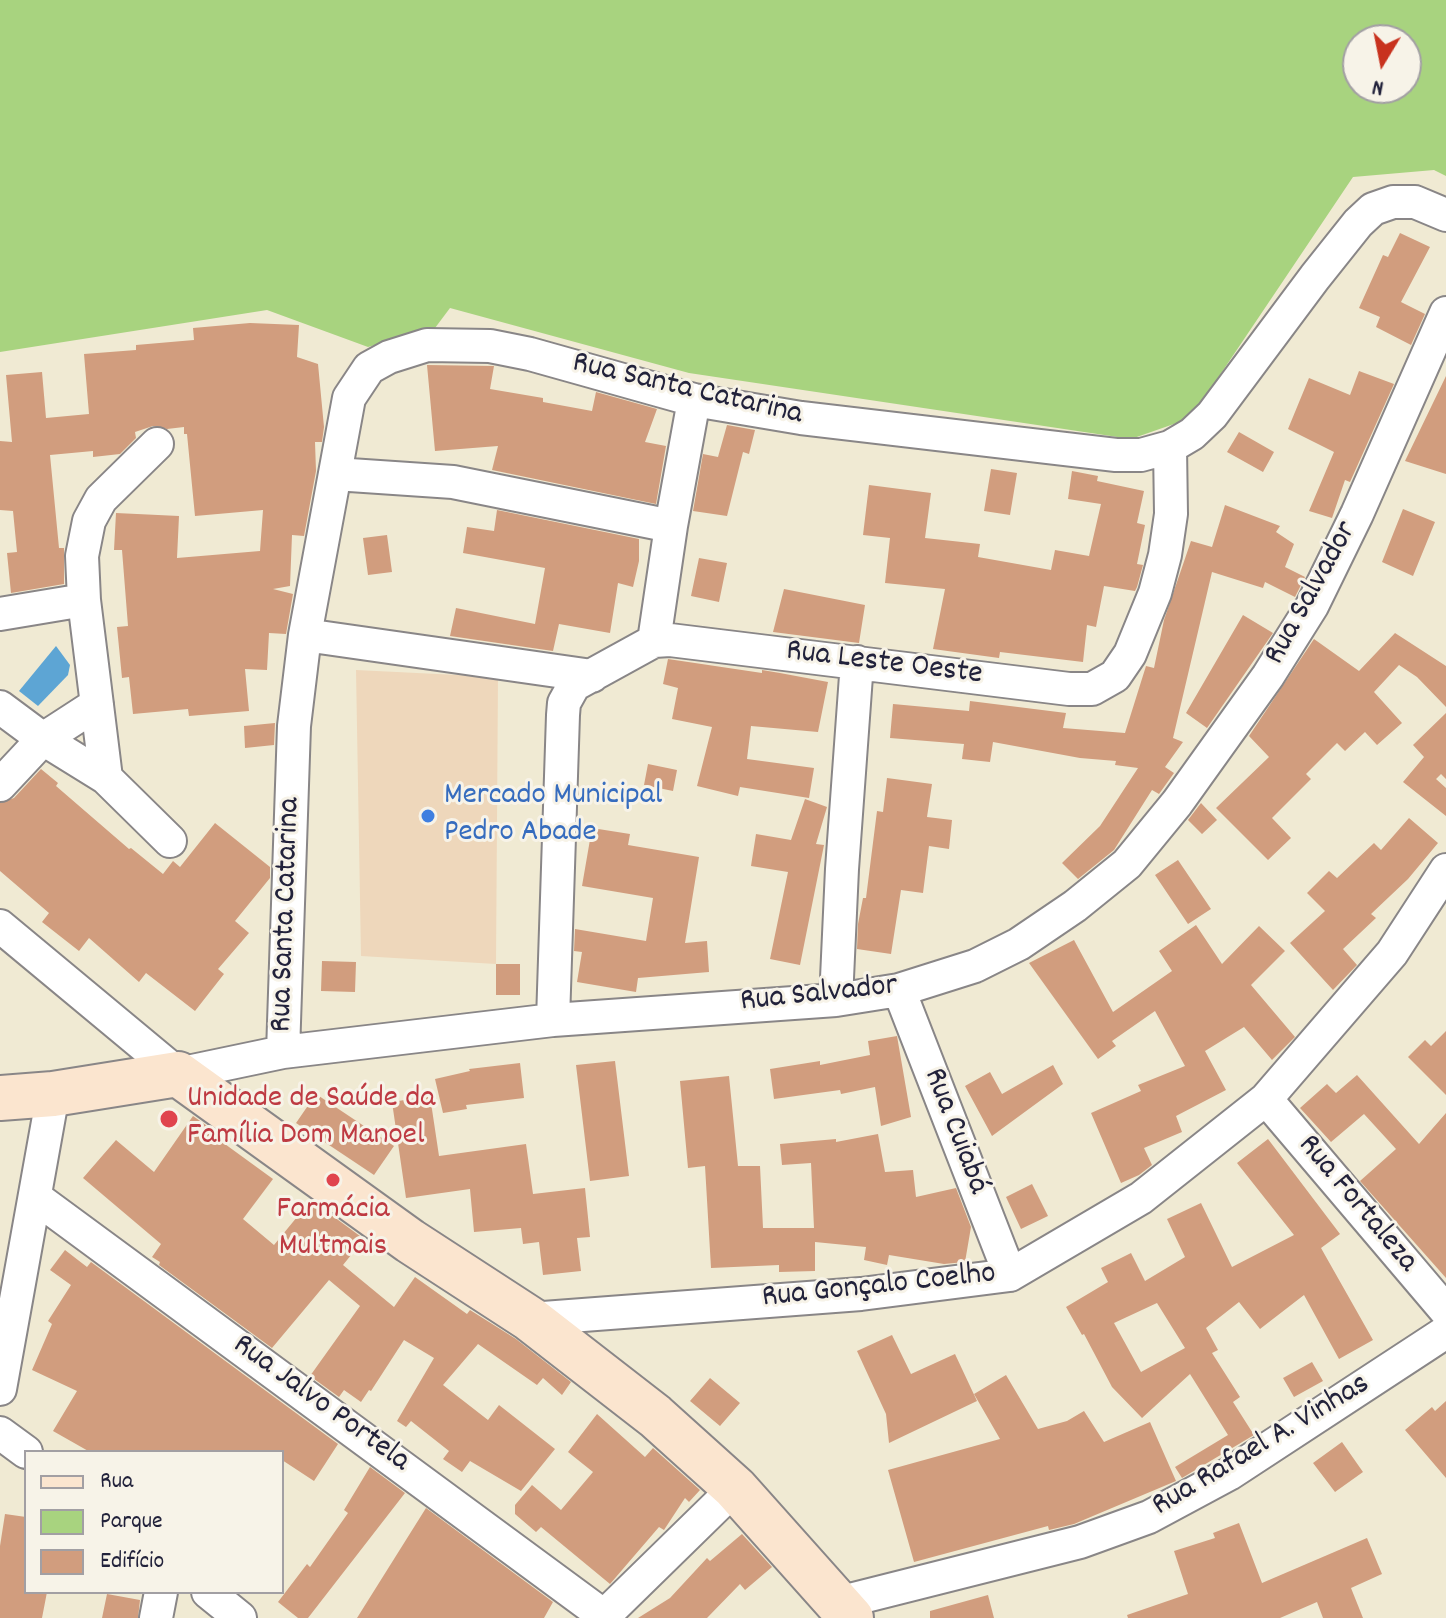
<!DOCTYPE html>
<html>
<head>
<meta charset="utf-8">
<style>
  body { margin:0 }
  #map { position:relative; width:1446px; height:1618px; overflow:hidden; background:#f0ead3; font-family:Dekko,sans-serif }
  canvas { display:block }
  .legend { position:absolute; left:24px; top:1450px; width:260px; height:144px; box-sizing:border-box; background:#f7f3e8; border:2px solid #a29fa3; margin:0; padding:10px 14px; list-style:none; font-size:24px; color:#22223b }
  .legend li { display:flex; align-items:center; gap:16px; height:40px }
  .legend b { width:40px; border:2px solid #a29fa3 }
  .north { position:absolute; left:1342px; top:24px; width:80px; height:80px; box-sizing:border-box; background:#f7f3e8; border:2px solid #a29fa3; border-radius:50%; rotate:190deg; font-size:22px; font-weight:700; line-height:32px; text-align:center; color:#22223b }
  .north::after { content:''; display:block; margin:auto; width:28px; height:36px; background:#c8321e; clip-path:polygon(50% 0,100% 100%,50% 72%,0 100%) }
</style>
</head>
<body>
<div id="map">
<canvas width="1446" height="1618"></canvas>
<ul class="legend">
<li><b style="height:10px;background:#fbe5cf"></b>Rua</li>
<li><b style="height:22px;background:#a8d37f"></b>Parque</li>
<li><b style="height:22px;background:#d19d7e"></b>Edifício</li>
</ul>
<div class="north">N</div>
</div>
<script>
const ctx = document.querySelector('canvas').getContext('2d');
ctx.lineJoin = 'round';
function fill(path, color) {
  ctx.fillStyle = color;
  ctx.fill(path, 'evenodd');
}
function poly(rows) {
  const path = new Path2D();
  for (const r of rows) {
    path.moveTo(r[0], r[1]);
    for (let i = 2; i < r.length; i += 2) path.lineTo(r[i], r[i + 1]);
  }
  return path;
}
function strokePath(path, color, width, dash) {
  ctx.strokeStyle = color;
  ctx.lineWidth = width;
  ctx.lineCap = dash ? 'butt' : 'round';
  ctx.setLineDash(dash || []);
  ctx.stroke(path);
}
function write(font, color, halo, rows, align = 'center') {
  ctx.font = font + ' Dekko,sans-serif';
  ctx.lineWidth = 6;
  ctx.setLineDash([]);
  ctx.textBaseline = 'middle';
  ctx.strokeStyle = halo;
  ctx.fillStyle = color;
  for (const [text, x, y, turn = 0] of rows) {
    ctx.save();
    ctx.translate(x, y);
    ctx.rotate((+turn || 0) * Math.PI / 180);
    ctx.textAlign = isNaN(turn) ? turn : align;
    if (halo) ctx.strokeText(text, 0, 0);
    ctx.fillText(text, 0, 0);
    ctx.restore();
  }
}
const built = poly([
  [356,670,498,677,496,964,361,956]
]);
const green = poly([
  [0,0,1446,0,1446,176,1434,170,1353,177,1191,418,1131,439,689,373,450,308,435,328,368,347,267,310,0,352],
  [1358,40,1406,40,1406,88,1358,88]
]);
const water = poly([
  [56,646,70,665,68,675,38,706,19,691]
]);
const building = poly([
  [1400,233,1430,247,1401,302,1425,314,1411,345,1376,327,1380,317,1359,308,1383,255,1388,257],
  [250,323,299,325,297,357,318,364,324,427,322,442,315,442,316,471,304,536,292,535,290,586,273,589,293,594,286,634,269,633,267,670,245,669,249,711,189,716,188,709,133,714,129,677,122,678,117,627,128,626,122,550,114,550,116,513,179,516,177,558,260,551,263,510,195,516,187,434,184,434,184,427,167,429,153,426,135,432,136,438,120,454,93,457,93,451,50,455,59,548,64,548,64,584,11,593,7,553,17,552,13,511,0,510,0,441,12,442,6,375,42,372,46,418,89,414,84,354,136,350,136,345,194,340,193,328],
  [427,365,494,366,490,389,543,398,543,402,592,411,596,392,657,409,645,442,666,446,656,504,492,470,498,446,435,451],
  [1359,371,1394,384,1350,482,1345,480,1332,518,1309,511,1334,452,1288,429,1309,378,1350,395],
  [1446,376,1446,474,1405,461],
  [727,425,755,430,749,454,743,452,727,516,693,511,703,454,718,457],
  [1239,432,1274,452,1263,472,1227,452],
  [991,469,1017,473,1010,515,984,511],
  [1072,471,1098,476,1097,481,1144,491,1137,523,1145,525,1137,564,1143,565,1137,587,1135,591,1104,586,1096,627,1087,625,1083,662,1000,652,999,658,933,649,945,589,885,583,890,538,863,535,869,485,931,493,925,538,980,544,978,557,1051,570,1055,550,1089,556,1101,504,1068,499],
  [1225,505,1280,526,1276,532,1294,544,1285,567,1305,577,1295,597,1265,582,1263,588,1212,572,1173,738,1183,742,1165,767,1174,773,1159,794,1152,790,1114,850,1078,879,1062,863,1100,826,1138,768,1115,765,1116,761,1080,758,993,742,990,762,962,759,964,744,890,738,893,704,969,711,970,701,1066,713,1063,728,1125,733,1146,666,1154,668,1164,620,1191,541,1212,547],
  [1403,509,1435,522,1413,576,1382,562],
  [497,510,639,539,639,561,633,587,618,583,610,633,559,624,553,651,450,636,456,608,535,624,545,568,463,553,467,527,494,531],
  [387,535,392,572,368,575,363,538],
  [699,558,727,563,719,602,691,596],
  [784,589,865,605,859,643,773,632],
  [1243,615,1273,633,1207,728,1186,713],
  [1395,633,1446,666,1446,707,1417,677,1399,665,1374,692,1402,723,1377,745,1365,732,1345,751,1337,743,1306,774,1311,779,1272,818,1291,838,1268,860,1216,808,1269,757,1249,736,1314,639,1359,671],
  [668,659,762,673,762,670,780,673,828,682,818,732,751,726,747,759,814,768,809,798,740,787,738,796,697,786,712,727,672,719,678,688,663,684],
  [1446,713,1446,779,1441,774,1436,779,1446,788,1446,816,1403,782,1424,757,1413,745],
  [275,723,274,745,245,748,244,726],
  [648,764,677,770,673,791,644,785],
  [41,769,58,783,56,786,129,849,131,848,163,874,173,861,180,867,215,823,270,867,270,878,235,921,249,933,218,969,224,974,195,1011,146,973,139,982,89,938,79,951,42,922,49,913,0,871,0,803,14,798],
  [887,778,932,784,927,817,952,820,949,849,929,846,923,893,901,890,891,954,857,949,858,924,863,898,866,898,877,811,883,812],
  [805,799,827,807,816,844,824,845,800,965,770,959,788,872,751,866,756,834,791,840],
  [1201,803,1217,820,1202,834,1188,820],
  [1409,818,1438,843,1408,879,1371,914,1376,918,1343,949,1357,965,1333,990,1290,943,1325,911,1307,893,1329,871,1337,878,1374,843,1381,850],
  [592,828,630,834,628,845,699,857,685,943,707,941,709,972,638,978,636,992,577,982,582,952,574,951,575,929,646,941,653,898,582,886],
  [1178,860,1211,909,1188,924,1155,875],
  [1196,925,1222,964,1259,926,1285,951,1251,985,1295,1037,1272,1060,1244,1027,1205,1051,1226,1090,1176,1116,1182,1132,1144,1148,1152,1165,1139,1175,1121,1183,1091,1113,1141,1091,1138,1085,1185,1066,1155,1011,1112,1041,1116,1046,1098,1059,1029,963,1074,940,1113,1012,1172,971,1159,951],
  [322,961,356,962,355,992,321,991],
  [496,964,520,964,520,995,496,995],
  [1446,1031,1446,1095,1408,1057,1425,1040,1431,1046],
  [897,1036,911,1117,881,1126,875,1087,841,1094,840,1090,774,1099,770,1069,820,1061,820,1065,870,1055,868,1041],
  [615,1061,629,1176,590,1181,576,1065],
  [520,1063,524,1098,466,1105,467,1109,443,1113,435,1079,470,1071,469,1069],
  [1053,1065,1063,1084,992,1136,965,1086,990,1072,1002,1094],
  [1357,1075,1419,1144,1446,1113,1446,1278,1360,1181,1396,1149,1364,1114,1331,1142,1300,1108,1327,1084,1336,1093],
  [729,1076,738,1166,760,1166,763,1228,814,1228,811,1163,782,1165,780,1144,836,1139,836,1142,878,1134,885,1172,913,1170,916,1197,956,1188,971,1227,965,1262,944,1264,889,1255,887,1265,864,1260,866,1247,815,1242,815,1271,779,1272,779,1265,711,1268,705,1166,688,1168,680,1081],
  [316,1094,394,1146,374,1175,296,1123],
  [430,1096,439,1156,526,1144,533,1194,585,1188,590,1237,577,1238,581,1271,543,1275,539,1242,523,1244,521,1228,474,1232,470,1189,406,1198,392,1102],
  [193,1116,220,1135,218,1139,273,1179,243,1219,274,1245,311,1200,364,1239,343,1265,394,1307,415,1277,467,1314,470,1310,516,1339,571,1382,562,1395,543,1378,537,1385,478,1344,443,1385,488,1420,499,1405,555,1449,521,1491,470,1461,462,1472,443,1459,449,1451,411,1421,406,1427,397,1421,434,1358,404,1340,371,1391,369,1390,361,1402,344,1390,339,1397,310,1376,360,1306,329,1280,272,1348,159,1265,160,1262,152,1257,161,1244,83,1178,116,1140,154,1172],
  [1268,1139,1340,1234,1321,1248,1373,1340,1339,1359,1304,1295,1260,1329,1239,1302,1206,1328,1218,1350,1212,1353,1240,1397,1233,1402,1254,1435,1182,1478,1175,1467,1228,1435,1190,1374,1142,1418,1112,1387,1084,1334,1082,1335,1066,1307,1108,1282,1101,1268,1131,1253,1145,1281,1185,1257,1167,1219,1201,1203,1232,1267,1294,1235,1237,1163],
  [1157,1303,1185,1348,1141,1372,1114,1323],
  [1032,1184,1048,1216,1021,1229,1006,1197],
  [65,1250,87,1267,91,1262,338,1444,314,1481,282,1460,282,1452,90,1452,53,1431,77,1391,32,1370,52,1324,48,1321,71,1285,50,1270],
  [892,1335,911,1374,955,1354,977,1401,889,1443,886,1414,857,1351],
  [1312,1362,1323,1381,1294,1397,1283,1378],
  [1006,1375,1038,1429,1067,1421,1084,1411,1104,1442,1150,1422,1176,1481,1074,1524,1049,1530,1048,1526,914,1562,888,1470,1000,1439,974,1394],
  [710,1378,740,1403,720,1426,690,1401],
  [1446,1401,1446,1478,1405,1430,1432,1407,1435,1411],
  [597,1414,645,1457,653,1448,700,1490,689,1502,685,1498,664,1530,659,1527,610,1584,541,1527,536,1532,515,1514,515,1505,532,1485,561,1510,593,1472,568,1452],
  [1342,1442,1363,1472,1335,1492,1313,1463],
  [370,1467,405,1493,308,1618,298,1618,278,1602,307,1564,310,1567,348,1513,344,1510],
  [426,1508,553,1602,544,1618,357,1618],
  [5,1514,26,1517,26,1592,47,1592,42,1618,0,1618,0,1546],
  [1239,1523,1262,1583,1367,1538,1382,1574,1351,1588,1363,1618,1323,1618,1317,1602,1280,1618,1128,1618,1127,1615,1188,1594,1174,1551,1215,1538,1213,1533],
  [742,1534,772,1567,745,1590,740,1584,707,1618,638,1618,670,1598,707,1558,710,1561],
  [107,1594,140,1600,138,1618,102,1618],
  [988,1595,994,1618,930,1618,930,1611]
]);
const street = poly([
  [335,474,453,482,671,526],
  [0,614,84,600],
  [305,635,592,676],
  [654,641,671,526,694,400],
  [0,707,43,739,97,704],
  [106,778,84,600,82,556,89,521,101,499,157,444],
  [0,785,43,739,106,778,170,841],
  [0,926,178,1074,283,1052,553,1020,836,1000,899,990,975,966,1019,944,1075,906,1127,864,1177,803,1268,676,1312,606,1357,514,1446,313],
  [899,990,1010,1275],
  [836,1000,842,869,857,662],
  [553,1020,563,715,564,703,574,685,654,641,670,640,1069,689,1092,689,1115,676,1130,654,1155,593,1165,555,1171,514,1170,447],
  [283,1052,294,726,305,635,349,398,369,368,389,357,427,345,490,346,530,354,694,400,801,418,1116,455,1141,455,1170,447,1192,434,1212,415,1315,277,1358,223,1373,209,1393,202,1415,202,1446,215],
  [1266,1099,1446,1311],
  [35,1197,604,1616],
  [530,1319,861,1294,1010,1275,1141,1198,1266,1099,1392,953,1446,870],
  [0,1389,53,1094],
  [0,1433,26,1452],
  [208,1592,240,1618],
  [838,1603,1080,1542,1149,1517,1229,1474,1446,1332],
  [156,1618,161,1592],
  [602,1618,735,1488]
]);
const secondary = poly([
  [0,1098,53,1094,178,1074,410,1241,530,1319,655,1416,735,1488,851,1618]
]);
const markers = [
  [428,816,8,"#3f7fe0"],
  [169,1119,10,"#e0444e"],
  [333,1180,8,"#e0444e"]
];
const streetNames = [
  ["Rua Santa Catarina",687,391,13],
  ["Rua Salvador",1313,594,-61],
  ["Rua Leste Oeste",884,665,7],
  ["Rua Santa Catarina",288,915,-88],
  ["Rua Salvador",819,996,-6],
  ["Rua Cuiabá",954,1132,69],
  ["Rua Fortaleza",1356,1205,50],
  ["Rua Gonçalo Coelho",879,1288,-6],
  ["Rua Jalvo Portela",320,1405,36],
  ["Rua Rafael A. Vinhas",1262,1447,-31]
];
const shopNames = [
  ["Mercado Municipal",444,798],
  ["Pedro Abade",444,835]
];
const healthNames = [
  ["Unidade de Saúde da",187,1101],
  ["Família Dom Manoel",187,1138],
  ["Farmácia",333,1212,"center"],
  ["Multmais",333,1249,"center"]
];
fill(built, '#eed7bb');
fill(green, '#a8d37f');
fill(water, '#5da5d4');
fill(building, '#d19d7e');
strokePath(street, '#898687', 36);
strokePath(secondary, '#898687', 48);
strokePath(street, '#fff', 32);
strokePath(secondary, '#fbe5cf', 44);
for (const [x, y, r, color] of markers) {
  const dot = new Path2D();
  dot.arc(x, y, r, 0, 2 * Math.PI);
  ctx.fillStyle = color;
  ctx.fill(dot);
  strokePath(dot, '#f7f3e8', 3);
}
write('32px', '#22223b', '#f7f3e8', streetNames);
write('32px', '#366cbe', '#f7f3e8', shopNames, 'left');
write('32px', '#be3a42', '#f7f3e8', healthNames, 'left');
</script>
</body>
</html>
